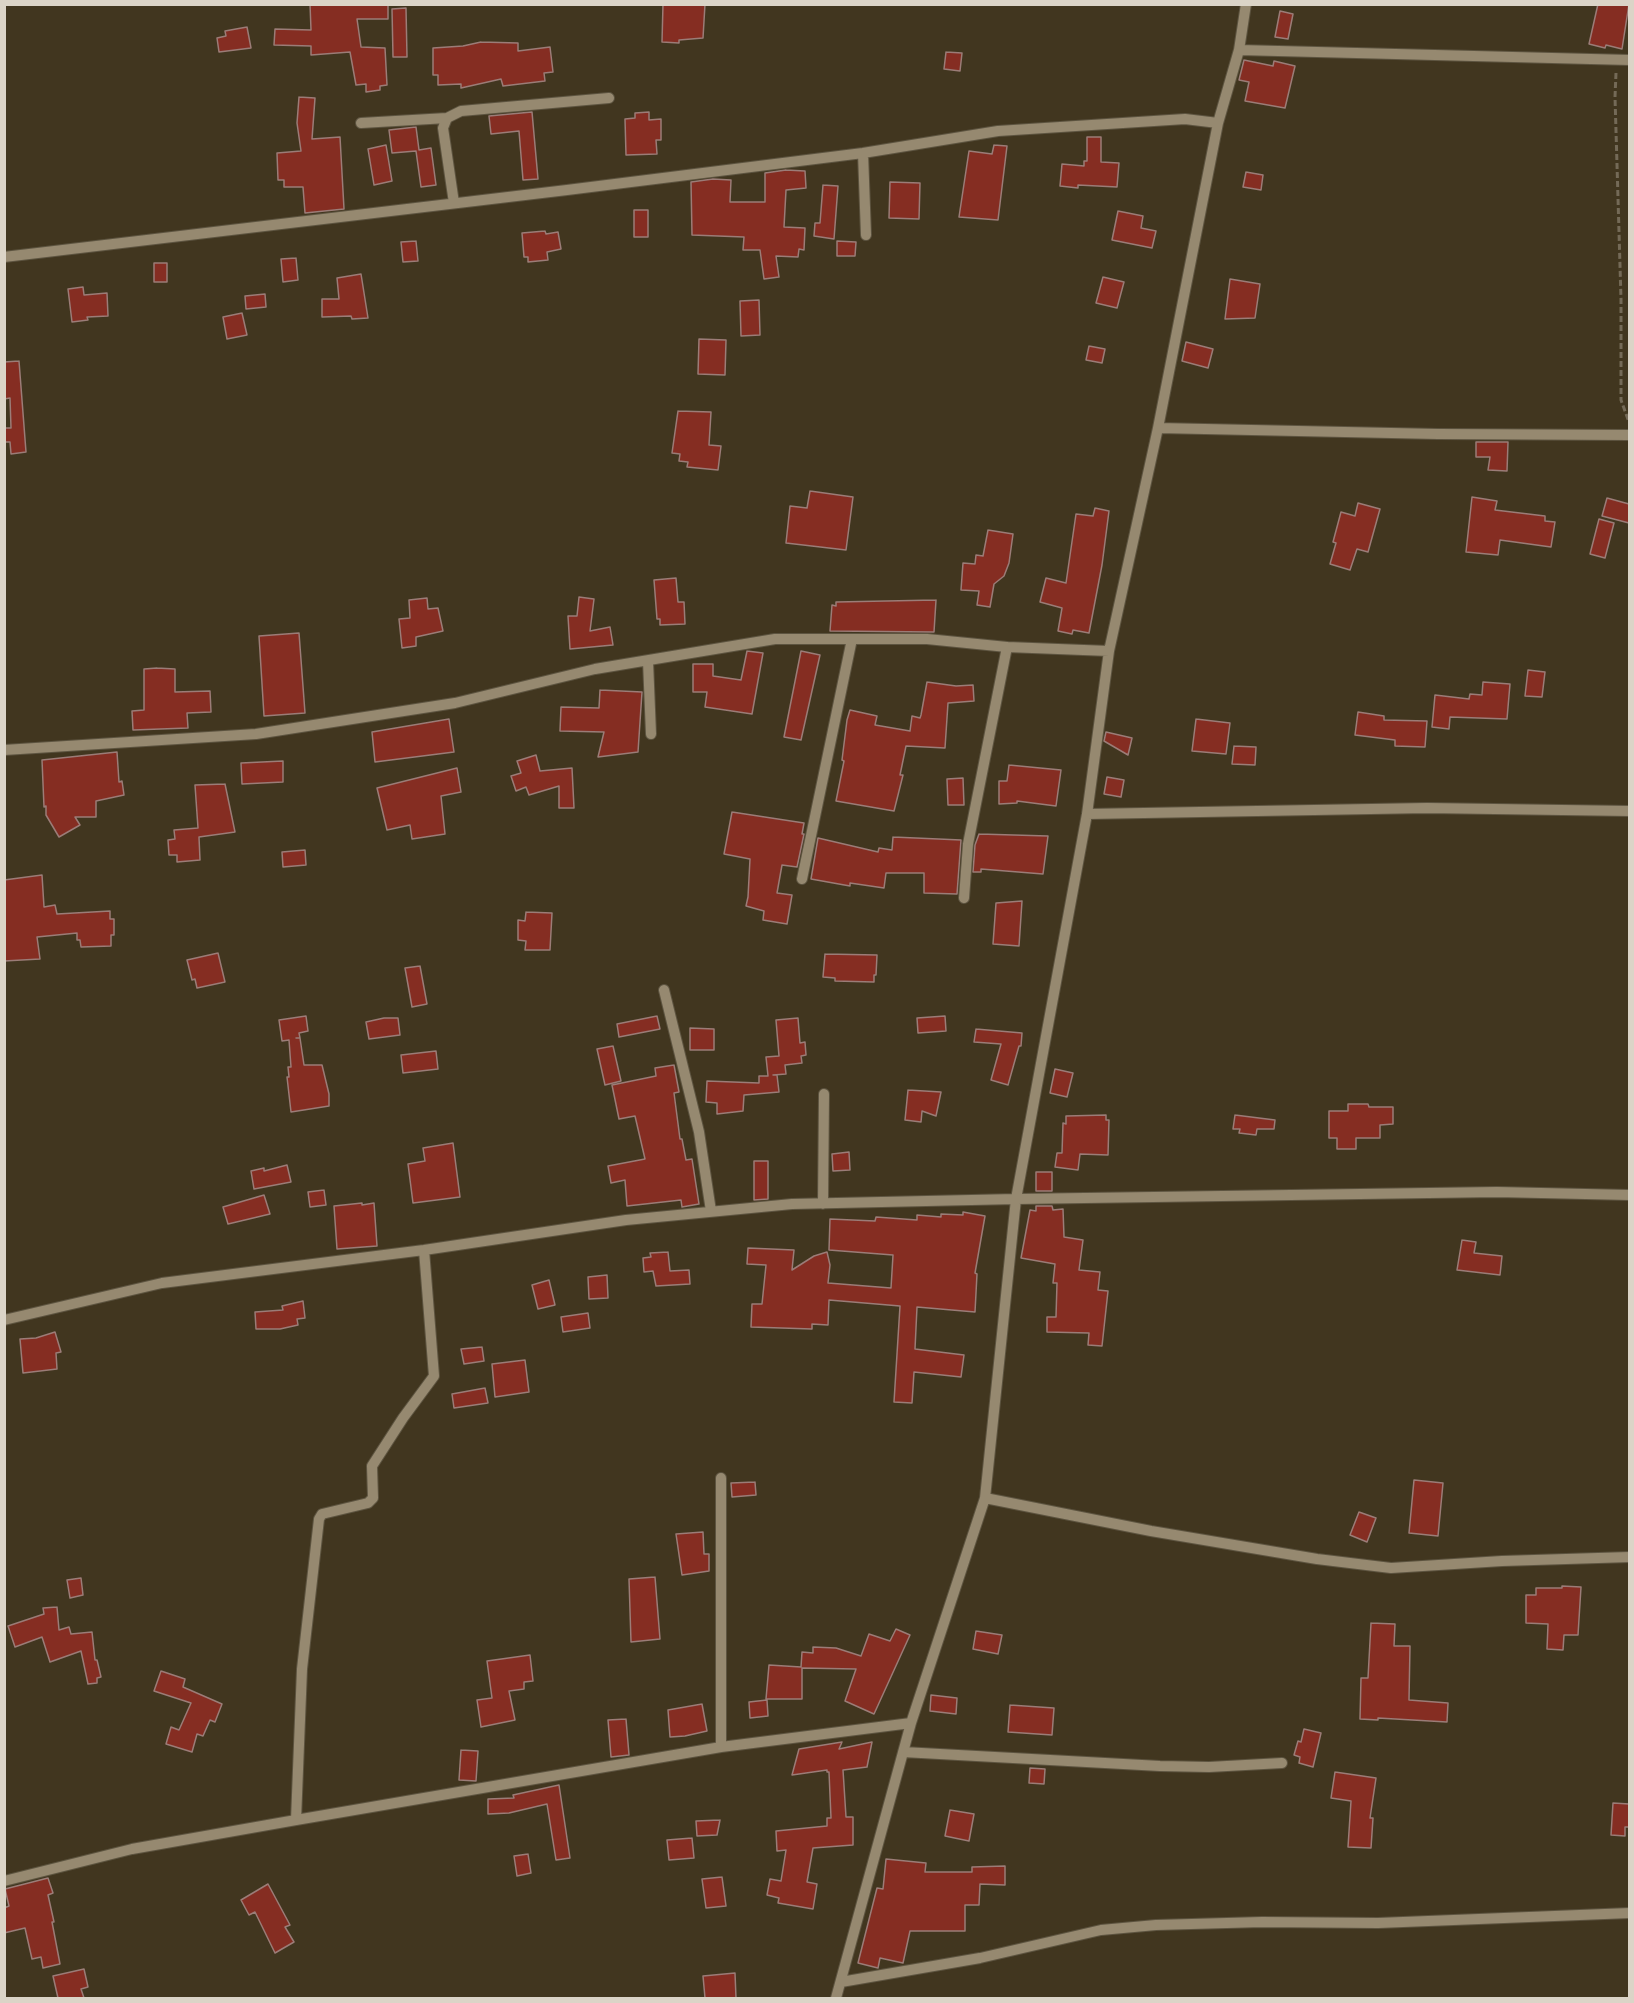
<!DOCTYPE html>
<html>
<head>
<meta charset="utf-8">
<style>
  body { margin:0 }
  #map { position:relative; width:1634px; height:2003px; overflow:hidden; background:#41361f; font-family:Montserrat,sans-serif }
  canvas { display:block }
  .frame { position:absolute; inset:0; border:6px solid #dbd4c7; pointer-events:none }
</style>
</head>
<body>
<div id="map">
<canvas width="1634" height="2003"></canvas>
<div class="frame"></div>
</div>
<script>
const ctx = document.querySelector('canvas').getContext('2d');
ctx.lineJoin = 'round';
function fill(path, color) {
  ctx.fillStyle = color;
  ctx.fill(path, 'evenodd');
}
function poly(rows) {
  const path = new Path2D();
  for (const r of rows) {
    path.moveTo(r[0], r[1]);
    for (let i = 2; i < r.length; i += 2) path.lineTo(r[i], r[i + 1]);
  }
  return path;
}
function strokePath(path, color, width, dash) {
  ctx.strokeStyle = color;
  ctx.lineWidth = width;
  ctx.lineCap = dash ? 'butt' : 'round';
  ctx.setLineDash(dash || []);
  ctx.stroke(path);
}
const building = poly([
  [310,4,388,4,388,19,357,19,361,47,385,48,387,85,380,86,380,90,366,92,366,84,356,85,350,52,311,55,311,46,274,45,275,29,311,30,310,4],
  [663,4,705,4,703,38,679,40,679,43,662,42,663,4],
  [1598,4,1629,4,1622,49,1606,45,1605,48,1589,44,1598,4],
  [406,8,407,57,393,57,392,9,406,8],
  [1280,11,1293,14,1288,39,1275,37,1280,11],
  [247,27,251,48,219,52,217,38,226,36,225,31,247,27],
  [481,42,518,43,518,51,550,47,553,72,544,73,545,81,503,86,501,79,461,88,461,84,438,85,438,75,433,75,433,48,463,46,481,42],
  [946,52,962,53,960,71,944,69,946,52],
  [1244,60,1273,66,1274,61,1295,66,1285,108,1245,101,1249,82,1239,80,1244,60],
  [299,97,315,98,312,139,340,137,344,209,305,213,303,187,284,187,284,180,278,180,277,153,301,151,297,123,299,97],
  [532,112,538,179,523,180,519,131,491,134,489,116,532,112],
  [649,112,649,120,661,119,661,140,656,140,657,154,626,155,625,119,635,118,635,113,649,112],
  [416,127,419,150,431,148,436,185,421,187,416,151,392,153,389,130,416,127],
  [1087,137,1101,137,1101,162,1119,163,1117,187,1078,185,1078,188,1060,186,1062,164,1084,166,1084,161,1087,161,1087,137],
  [386,145,392,181,374,185,368,149,386,145],
  [994,145,1007,146,998,220,959,217,969,151,992,154,994,145],
  [786,170,805,171,806,188,786,190,784,227,805,228,804,250,799,249,798,257,776,256,779,277,764,279,760,250,743,250,744,237,692,235,691,182,713,179,731,180,730,202,765,202,765,173,786,170],
  [1246,172,1263,175,1261,190,1243,187,1246,172],
  [890,182,920,183,919,219,889,218,890,182],
  [823,185,838,186,834,239,814,236,815,223,820,223,823,185],
  [634,210,648,210,648,237,634,237,634,210],
  [1118,211,1143,216,1141,228,1156,231,1152,248,1112,240,1118,211],
  [545,231,546,234,558,232,561,249,547,252,548,260,528,262,528,257,524,257,522,233,545,231],
  [416,241,418,261,403,262,401,242,416,241],
  [837,241,856,242,855,256,837,256,837,241],
  [296,258,298,280,283,282,281,259,296,258],
  [154,263,167,263,167,282,154,282,154,263],
  [361,274,368,318,352,319,351,316,322,317,322,299,339,299,337,278,361,274],
  [1103,277,1124,282,1117,308,1096,303,1103,277],
  [1230,279,1260,284,1255,318,1225,319,1230,279],
  [83,287,84,295,107,293,108,316,87,317,88,320,72,322,68,289,83,287],
  [265,294,266,307,246,309,245,296,265,294],
  [759,300,760,335,741,336,740,301,759,300],
  [242,313,247,335,227,339,223,317,242,313],
  [699,339,726,340,725,375,698,374,699,339],
  [1186,342,1213,349,1208,368,1182,361,1186,342],
  [1089,346,1105,349,1102,363,1086,360,1089,346],
  [19,361,26,452,11,454,10,442,4,442,4,428,11,428,10,398,4,399,4,362,19,361],
  [678,411,711,412,709,445,721,446,718,470,687,467,688,462,679,461,680,454,672,453,678,411],
  [1476,442,1508,442,1507,471,1488,470,1490,457,1476,457,1476,442],
  [810,491,853,497,846,550,786,543,790,506,807,508,810,491],
  [1472,497,1497,501,1495,510,1545,516,1545,521,1555,522,1551,547,1500,540,1498,555,1466,552,1472,497],
  [1607,498,1629,504,1629,523,1602,516,1607,498],
  [1358,503,1380,509,1368,552,1357,549,1350,570,1330,564,1336,543,1333,542,1341,512,1355,516,1358,503],
  [1095,508,1109,511,1102,565,1089,633,1073,630,1072,634,1058,631,1062,608,1040,602,1046,578,1066,583,1076,514,1093,516,1095,508],
  [1599,519,1614,523,1605,558,1590,554,1599,519],
  [988,530,1013,534,1009,563,1004,576,994,584,990,607,977,605,979,591,961,590,963,563,975,564,976,555,983,556,988,530],
  [676,578,678,602,684,602,685,624,660,625,660,619,657,619,654,580,676,578],
  [579,597,594,599,590,631,610,627,613,645,570,649,568,616,577,616,579,597],
  [427,598,428,609,438,608,443,631,416,637,416,646,402,648,399,619,410,618,409,600,427,598],
  [936,600,934,632,830,631,832,605,836,606,836,602,936,600],
  [299,633,305,713,264,716,259,636,299,633],
  [747,651,763,653,752,714,705,707,707,692,693,692,693,664,713,664,713,676,741,680,747,651],
  [801,651,820,655,801,740,784,737,801,651],
  [157,668,175,669,175,692,210,691,211,712,187,713,188,728,133,730,132,711,144,710,144,669,157,668],
  [1528,670,1545,672,1542,697,1525,696,1528,670],
  [927,682,956,686,973,685,974,701,948,703,945,748,906,746,900,775,903,775,894,811,836,801,844,761,842,760,847,720,850,710,877,716,875,725,910,731,912,716,920,718,921,715,927,682],
  [1483,682,1510,684,1507,719,1450,717,1449,729,1432,727,1435,695,1469,699,1470,694,1482,695,1483,682],
  [600,690,642,692,638,752,598,757,604,732,560,731,561,707,599,708,600,690],
  [1358,712,1384,716,1384,720,1427,721,1425,747,1395,746,1395,740,1355,735,1358,712],
  [449,719,454,752,375,762,372,732,449,719],
  [1196,719,1230,723,1226,754,1192,751,1196,719],
  [1106,732,1132,738,1128,755,1104,741,1106,732],
  [1234,746,1256,747,1255,765,1232,764,1234,746],
  [117,752,119,782,122,781,124,795,96,801,96,817,75,817,80,825,59,837,46,815,46,806,44,807,42,760,117,752],
  [536,755,540,771,572,768,574,808,559,808,559,786,529,795,526,787,516,791,511,776,521,773,517,761,536,755],
  [283,761,283,782,242,784,241,763,283,761],
  [1009,765,1061,770,1056,806,1017,801,1017,803,999,804,999,781,1007,781,1009,765],
  [457,768,461,792,441,796,445,834,412,839,410,825,387,830,377,788,457,768],
  [1107,777,1124,780,1121,797,1104,794,1107,777],
  [963,778,964,805,948,805,947,779,963,778],
  [225,784,235,832,199,837,200,860,177,862,177,855,169,855,168,840,175,839,174,830,198,828,195,785,225,784],
  [732,812,804,823,802,834,804,834,797,867,782,865,777,893,792,895,787,924,763,920,764,911,746,906,748,897,750,859,724,854,732,812],
  [979,834,1048,836,1043,874,981,869,981,872,973,872,975,845,979,834],
  [893,837,961,840,957,894,924,893,924,873,886,873,884,888,850,883,850,886,811,879,818,838,878,852,879,848,892,850,893,837],
  [305,850,306,865,283,867,282,852,305,850],
  [42,875,44,907,55,905,57,914,110,911,110,919,114,919,114,935,111,935,111,946,81,947,80,940,77,940,77,933,37,937,40,959,4,961,4,880,42,875],
  [1022,901,1019,946,993,944,996,903,1022,901],
  [526,912,552,913,550,950,525,950,526,941,518,940,518,920,525,921,526,912],
  [218,953,225,982,197,988,195,979,192,980,187,960,218,953],
  [825,954,877,955,876,975,874,975,874,982,835,981,835,978,823,977,825,954],
  [420,966,427,1004,412,1007,405,968,420,966],
  [306,1016,308,1031,299,1033,300,1038,296,1038,300,1038,304,1065,322,1065,329,1094,329,1106,291,1112,287,1077,289,1077,288,1067,291,1067,289,1040,282,1041,279,1020,306,1016],
  [657,1016,660,1029,619,1037,617,1024,657,1016],
  [945,1016,946,1031,918,1033,917,1018,945,1016],
  [384,1018,398,1018,400,1035,369,1039,366,1022,384,1018],
  [798,1018,800,1043,805,1042,806,1055,801,1056,802,1063,785,1065,786,1074,773,1075,777,1075,779,1092,744,1095,743,1111,717,1114,717,1103,706,1102,707,1081,759,1083,759,1076,768,1076,766,1057,779,1056,776,1020,798,1018],
  [690,1028,714,1029,714,1050,690,1050,690,1028],
  [976,1029,1022,1033,1021,1046,1019,1046,1008,1085,991,1080,1001,1044,974,1042,976,1029],
  [613,1046,621,1081,605,1085,597,1049,613,1046],
  [436,1051,438,1069,403,1073,401,1055,436,1051],
  [674,1065,679,1092,674,1093,680,1139,682,1139,686,1160,692,1159,699,1204,682,1207,681,1200,627,1206,625,1180,611,1183,608,1166,645,1159,635,1116,619,1119,612,1085,656,1076,655,1068,674,1065],
  [1055,1069,1073,1073,1067,1097,1050,1093,1055,1069],
  [908,1090,941,1092,936,1116,922,1111,921,1122,905,1120,908,1090],
  [1348,1104,1368,1104,1369,1107,1393,1107,1393,1124,1380,1125,1380,1138,1356,1138,1356,1149,1337,1149,1337,1138,1329,1138,1329,1111,1348,1111,1348,1104],
  [1106,1115,1106,1120,1109,1120,1108,1155,1080,1154,1078,1170,1055,1167,1057,1153,1062,1153,1063,1123,1066,1124,1066,1116,1106,1115],
  [1235,1115,1275,1120,1274,1129,1257,1129,1256,1135,1239,1133,1240,1129,1233,1129,1235,1115],
  [453,1143,460,1197,413,1203,408,1164,425,1161,423,1148,453,1143],
  [849,1152,850,1170,833,1171,832,1154,849,1152],
  [754,1161,768,1161,768,1199,754,1200,754,1161],
  [287,1165,291,1182,254,1189,251,1171,264,1168,264,1171,287,1165],
  [1036,1172,1052,1172,1052,1191,1036,1191,1036,1172],
  [324,1190,326,1205,310,1207,308,1192,324,1190],
  [264,1195,270,1214,228,1224,223,1207,264,1195],
  [362,1203,362,1205,374,1203,377,1246,337,1249,334,1206,362,1203],
  [1036,1206,1052,1206,1053,1210,1063,1209,1064,1237,1083,1240,1079,1270,1100,1272,1098,1290,1108,1291,1102,1346,1088,1345,1089,1333,1047,1332,1047,1317,1056,1317,1057,1283,1053,1283,1055,1264,1021,1258,1030,1210,1036,1211,1036,1206],
  [963,1212,985,1216,975,1273,977,1274,975,1312,917,1307,915,1349,964,1355,961,1377,914,1372,912,1403,894,1402,900,1306,829,1300,828,1325,812,1324,812,1329,751,1327,752,1304,762,1304,766,1265,747,1264,748,1248,794,1250,792,1270,814,1256,827,1252,830,1265,828,1283,891,1288,893,1255,829,1250,830,1219,875,1221,876,1217,917,1220,917,1215,941,1217,941,1214,963,1215,963,1212],
  [1462,1240,1476,1242,1474,1253,1502,1256,1500,1275,1457,1270,1462,1240],
  [668,1252,670,1271,689,1270,690,1284,656,1286,653,1271,644,1272,643,1258,651,1257,650,1253,668,1252],
  [607,1275,608,1298,589,1299,588,1277,607,1275],
  [549,1280,555,1305,538,1309,532,1285,549,1280],
  [303,1301,305,1318,297,1319,298,1325,280,1329,256,1329,255,1312,283,1310,282,1306,303,1301],
  [588,1313,590,1328,563,1332,561,1317,588,1313],
  [55,1332,61,1352,56,1353,57,1369,23,1373,20,1339,36,1338,55,1332],
  [482,1347,484,1361,464,1364,461,1349,482,1347],
  [525,1360,529,1392,495,1397,492,1364,525,1360],
  [485,1388,488,1403,454,1408,452,1394,485,1388],
  [1414,1480,1443,1483,1438,1536,1409,1533,1414,1480],
  [755,1482,756,1495,732,1497,731,1483,755,1482],
  [1359,1512,1376,1518,1367,1542,1350,1535,1359,1512],
  [703,1532,704,1554,709,1554,709,1571,682,1575,676,1534,703,1532],
  [655,1577,660,1639,631,1642,629,1579,655,1577],
  [81,1578,83,1595,70,1598,67,1580,81,1578],
  [1562,1586,1581,1587,1578,1635,1564,1635,1563,1650,1547,1649,1548,1624,1526,1623,1526,1595,1536,1595,1536,1588,1562,1588,1562,1586],
  [57,1607,59,1630,69,1627,71,1634,92,1632,95,1660,97,1660,101,1677,97,1678,97,1683,88,1684,81,1651,50,1662,42,1637,15,1647,8,1626,44,1614,43,1608,57,1607],
  [1371,1623,1395,1624,1394,1646,1410,1646,1409,1700,1448,1703,1447,1722,1378,1718,1378,1720,1360,1719,1361,1678,1368,1678,1371,1623],
  [896,1629,910,1635,874,1714,845,1701,856,1669,802,1668,802,1699,766,1699,769,1665,801,1667,802,1652,813,1653,813,1647,836,1648,861,1656,869,1634,890,1641,896,1629],
  [976,1631,1002,1635,998,1654,973,1649,976,1631],
  [530,1655,533,1681,524,1682,524,1689,509,1691,515,1720,481,1727,477,1700,492,1698,487,1661,530,1655],
  [161,1671,185,1679,183,1687,222,1704,215,1722,210,1720,203,1736,197,1734,192,1752,166,1744,171,1727,179,1730,191,1703,154,1691,161,1671],
  [931,1695,957,1698,956,1714,930,1711,931,1695],
  [767,1700,768,1716,750,1718,749,1702,767,1700],
  [702,1704,707,1731,685,1736,670,1737,668,1710,702,1704],
  [1010,1705,1054,1708,1052,1735,1008,1732,1010,1705],
  [626,1719,629,1755,611,1757,608,1720,626,1719],
  [1304,1729,1321,1733,1313,1767,1299,1763,1300,1757,1294,1755,1298,1741,1301,1742,1304,1729],
  [842,1742,839,1749,872,1742,867,1767,843,1770,846,1817,853,1817,853,1845,813,1848,807,1882,817,1884,813,1909,778,1903,779,1898,767,1895,770,1879,781,1881,786,1850,777,1851,776,1831,827,1826,827,1818,831,1818,829,1772,827,1772,827,1770,792,1775,799,1749,842,1742],
  [461,1750,478,1751,476,1781,459,1780,461,1750],
  [1030,1768,1045,1769,1044,1784,1029,1783,1030,1768],
  [1335,1772,1376,1778,1370,1818,1373,1818,1371,1848,1348,1847,1351,1801,1331,1798,1335,1772],
  [559,1785,570,1858,556,1860,547,1804,509,1813,488,1814,488,1799,514,1798,513,1795,559,1785],
  [1613,1803,1629,1804,1629,1827,1625,1827,1625,1836,1611,1835,1613,1803],
  [950,1810,974,1814,969,1841,945,1836,950,1810],
  [720,1820,717,1835,697,1836,696,1821,720,1820],
  [692,1838,694,1858,669,1860,667,1840,692,1838],
  [528,1854,531,1873,517,1876,514,1856,528,1854],
  [886,1859,926,1863,925,1872,972,1872,972,1867,1005,1866,1005,1885,980,1884,979,1905,965,1905,965,1931,910,1931,903,1963,880,1958,878,1968,858,1963,877,1888,883,1889,886,1859],
  [722,1877,726,1906,706,1908,702,1879,722,1877],
  [48,1878,53,1893,48,1895,54,1922,52,1922,60,1964,43,1968,41,1957,32,1959,25,1928,4,1933,4,1908,9,1906,5,1889,48,1878],
  [268,1884,290,1925,285,1927,294,1942,275,1953,255,1912,249,1915,241,1900,268,1884],
  [84,1969,88,1987,81,1989,84,1998,58,1998,53,1976,84,1969],
  [735,1973,736,1998,705,1998,703,1976,735,1973]
]);
const path = poly([
  [1616,73,1615,97,1621,299,1621,400,1629,422]
]);
const minor = poly([
  [1239,50,1630,60],
  [361,123,447,118],
  [863,153,866,235],
  [454,203,443,128,447,118,461,111,609,98],
  [4,257,567,190,863,153,998,131,1185,119,1218,123],
  [1158,428,1438,434,1630,435],
  [648,661,651,734],
  [4,750,256,734,455,703,595,669,775,639,927,639,1007,647,1109,651],
  [1087,814,1427,808,1630,811],
  [802,879,852,639],
  [964,898,968,844,1007,647],
  [664,990,699,1132,711,1211],
  [823,1204,824,1094],
  [4,1320,162,1283,424,1250,626,1220,792,1204,1016,1199,1497,1192,1630,1195],
  [985,1498,1151,1531,1317,1559,1391,1568,1502,1561,1630,1557],
  [721,1747,721,1478],
  [903,1752,1160,1766,1209,1767,1282,1763],
  [296,1820,302,1669,319,1519,322,1514,368,1503,373,1498,372,1466,403,1418,434,1376,424,1250],
  [4,1881,132,1849,296,1820,721,1747,911,1723],
  [841,1982,980,1958,1101,1930,1156,1925,1262,1922,1378,1923,1630,1913],
  [836,1998,911,1723,985,1498,1016,1199,1087,814,1109,651,1158,428,1218,123,1239,50,1246,4]
]);
fill(building, '#852d22');
strokePath(building, '#9b7c77', 1.5);
strokePath(minor, '#5d5440', 12);
strokePath(path, '#746a57', 3, [6, 3]);
strokePath(minor, '#968970', 10);
</script>
</body>
</html>
